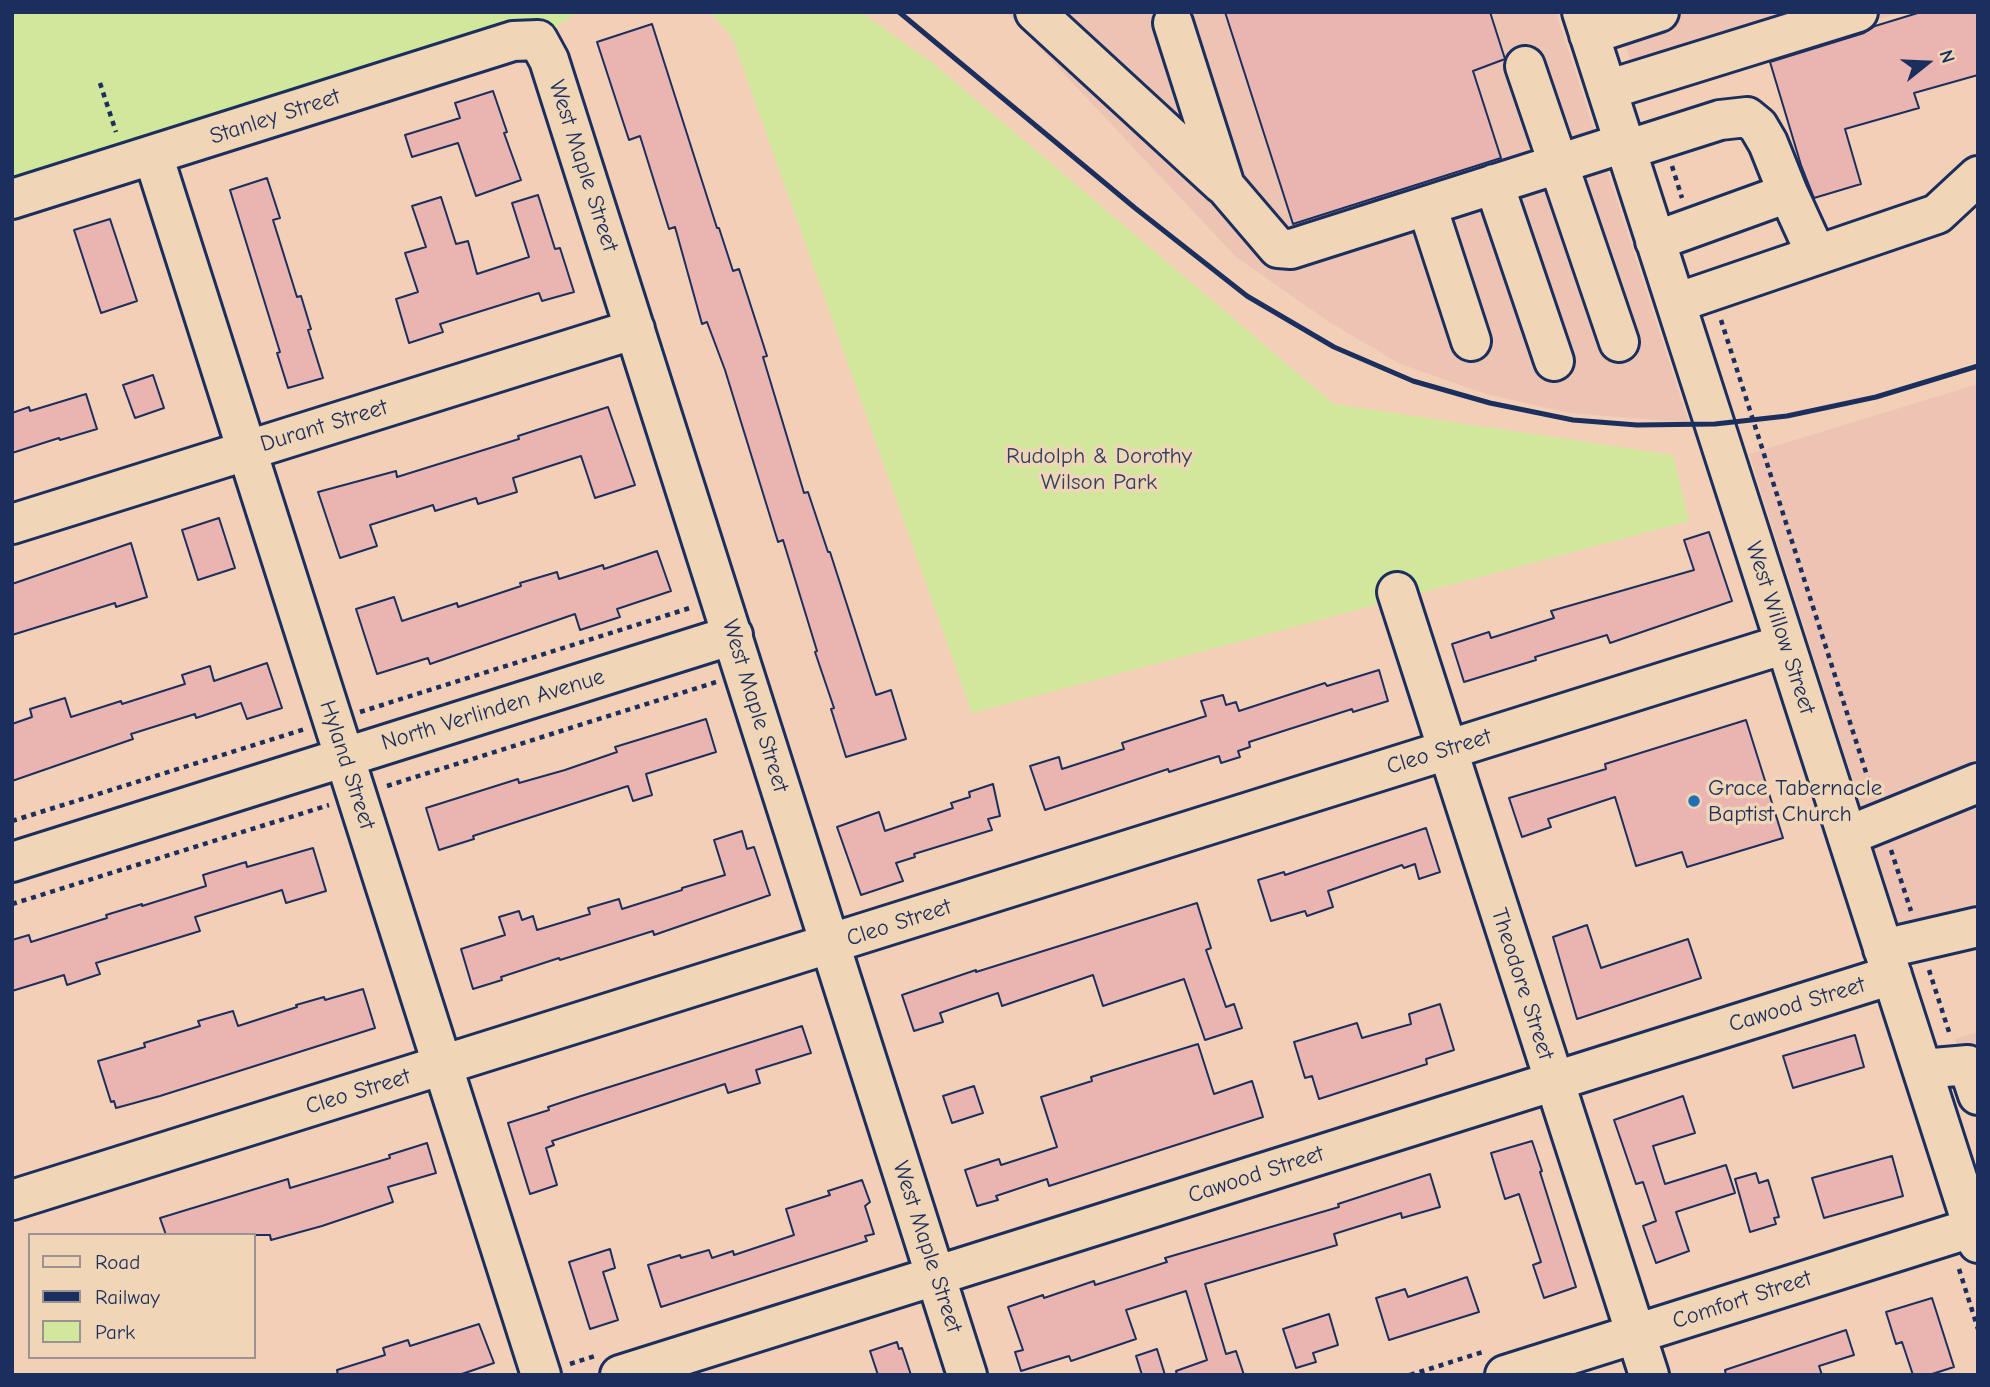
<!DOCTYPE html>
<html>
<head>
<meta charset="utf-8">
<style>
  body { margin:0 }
  #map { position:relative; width:1990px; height:1387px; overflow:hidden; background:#f4cfb7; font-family:"Comic Neue",sans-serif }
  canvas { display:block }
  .frame { position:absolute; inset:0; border:14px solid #1b2f5e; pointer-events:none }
  .legend { position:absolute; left:28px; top:1233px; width:228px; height:126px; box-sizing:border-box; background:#f0d5b7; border:2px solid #9b9393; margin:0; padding:9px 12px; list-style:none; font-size:21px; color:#1b2f5e }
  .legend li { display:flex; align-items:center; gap:14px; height:35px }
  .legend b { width:35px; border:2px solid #9b9393 }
  .north { position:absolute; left:1892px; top:28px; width:70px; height:70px; -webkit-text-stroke:5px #f0d5b7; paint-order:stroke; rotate:72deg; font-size:19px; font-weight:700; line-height:28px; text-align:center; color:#1b2f5e }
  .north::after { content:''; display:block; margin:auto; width:24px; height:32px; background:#1b2f5e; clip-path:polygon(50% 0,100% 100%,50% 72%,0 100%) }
</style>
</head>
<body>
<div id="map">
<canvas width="1990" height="1387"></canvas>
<div class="frame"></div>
<ul class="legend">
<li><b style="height:9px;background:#f0d5b7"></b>Road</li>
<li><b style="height:9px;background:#1b2f5e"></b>Railway</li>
<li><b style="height:19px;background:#d1e79c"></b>Park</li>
</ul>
<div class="north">N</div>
</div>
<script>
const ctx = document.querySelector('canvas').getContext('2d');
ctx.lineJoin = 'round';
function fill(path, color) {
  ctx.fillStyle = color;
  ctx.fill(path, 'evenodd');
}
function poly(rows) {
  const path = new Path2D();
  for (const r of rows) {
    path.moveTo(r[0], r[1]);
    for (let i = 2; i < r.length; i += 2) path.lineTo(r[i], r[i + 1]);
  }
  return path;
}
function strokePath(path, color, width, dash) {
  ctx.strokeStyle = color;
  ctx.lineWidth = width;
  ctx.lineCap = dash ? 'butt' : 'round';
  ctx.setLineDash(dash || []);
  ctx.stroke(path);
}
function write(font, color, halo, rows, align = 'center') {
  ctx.font = font + ' "Comic Neue",sans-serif';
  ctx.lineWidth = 7;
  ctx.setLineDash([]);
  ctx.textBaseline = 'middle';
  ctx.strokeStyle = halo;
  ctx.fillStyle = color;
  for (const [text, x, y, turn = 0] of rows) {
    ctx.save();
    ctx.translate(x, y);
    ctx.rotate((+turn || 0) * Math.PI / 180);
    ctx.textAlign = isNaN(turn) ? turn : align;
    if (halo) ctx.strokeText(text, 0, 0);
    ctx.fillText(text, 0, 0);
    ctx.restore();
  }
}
const built = poly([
  [1006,12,1556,12,1689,423,1570,413,1486,394,1400,364,1326,320,1235,256],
  [1615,12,1903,12,1641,94],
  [1978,384,1978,920,1905,945,1749,454],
  [1978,1032,1978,1111,1955,1039]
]);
const green = poly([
  [12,12,578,12,538,40,12,204],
  [710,12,861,12,934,64,1334,404,1673,455,1689,521,972,713,732,37]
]);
const building = poly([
  [1225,12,1490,12,1505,59,1473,71,1501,158,1293,224,1225,12],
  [1921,12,1978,12,1978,75,1914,93,1919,108,1845,129,1861,184,1814,198,1801,165,1770,62,1864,33,1875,26,1921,12],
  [652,24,717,228,719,228,733,271,739,269,767,356,763,357,804,493,808,492,828,552,830,552,876,695,891,690,906,739,846,757,831,709,834,708,815,652,817,651,783,540,778,542,725,370,707,322,702,324,675,227,669,229,640,136,629,140,597,42,652,24],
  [493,91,507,132,504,133,521,180,476,196,458,143,412,157,405,135,460,118,455,103,493,91],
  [267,178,280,218,273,220,297,297,301,296,311,329,308,330,323,378,288,388,277,353,280,352,230,190,267,178],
  [538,195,555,249,560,248,574,292,542,301,539,293,475,313,440,324,443,332,409,343,396,299,418,292,405,253,426,247,412,206,441,197,456,244,468,241,477,274,529,257,512,203,538,195],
  [110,219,137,301,101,313,74,230,110,219],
  [153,375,164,408,135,418,123,385,153,375],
  [86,394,97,429,60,440,59,438,12,453,12,413,29,407,30,411,86,394],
  [608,407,635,485,595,498,581,456,513,478,517,492,478,504,476,498,435,511,433,505,370,525,377,546,340,558,318,492,396,471,397,477,519,439,518,436,608,407],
  [219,518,235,568,198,580,182,530,219,518],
  [1709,532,1732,601,1610,643,1607,635,1535,657,1536,660,1464,682,1452,644,1489,632,1491,638,1554,618,1551,611,1694,570,1684,540,1709,532],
  [131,543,147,597,116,607,115,603,12,635,12,584,131,543],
  [657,551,671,591,617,609,620,617,580,630,575,614,430,664,428,658,377,674,356,609,394,597,402,621,457,603,458,607,521,586,520,583,557,572,559,579,603,565,604,569,657,551],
  [267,663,282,708,247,719,241,703,196,718,195,714,131,734,133,739,12,781,12,724,32,717,30,709,65,698,71,717,121,701,122,704,185,684,182,675,210,666,214,681,267,663],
  [1379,670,1388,701,1353,712,1352,709,1249,742,1250,747,1238,751,1240,757,1221,763,1219,756,1169,772,1168,769,1045,810,1030,766,1059,757,1062,769,1124,749,1122,743,1206,716,1201,701,1223,695,1226,705,1236,702,1239,711,1325,683,1327,686,1379,670],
  [706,719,716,752,646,774,652,795,633,801,628,786,473,836,474,839,439,850,426,808,518,779,519,783,565,770,617,752,615,747,706,719],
  [1746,720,1783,838,1687,867,1682,852,1636,866,1615,797,1548,819,1551,827,1522,837,1509,798,1606,769,1605,764,1746,720],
  [993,784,1000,816,988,819,992,830,914,854,915,857,896,863,903,881,861,895,837,827,879,812,885,831,953,808,951,803,970,797,969,792,993,784],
  [1426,828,1440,872,1419,879,1415,864,1404,868,1402,865,1328,891,1333,907,1307,916,1305,911,1271,921,1258,880,1284,872,1285,875,1426,828],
  [742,831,747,849,754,847,770,895,654,935,653,931,560,960,559,958,501,977,502,980,473,989,461,949,505,935,499,917,519,911,522,920,533,916,537,930,590,914,588,908,619,899,622,909,682,890,682,888,725,875,714,840,742,831],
  [313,848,326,891,286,903,282,890,195,917,200,931,96,963,100,974,67,985,64,975,12,991,12,940,29,935,31,942,107,918,106,915,142,904,142,906,206,886,203,875,246,862,247,867,313,848],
  [1197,903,1211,948,1206,950,1226,1007,1234,1004,1242,1028,1205,1040,1184,979,1103,1006,1093,975,1002,1006,998,993,940,1013,943,1022,914,1031,902,995,976,970,976,972,1197,903],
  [1587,925,1601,968,1688,939,1701,978,1577,1019,1553,937,1587,925],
  [363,989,375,1028,160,1096,116,1108,114,1101,111,1102,98,1061,145,1047,144,1043,200,1026,198,1021,233,1011,238,1026,297,1007,296,1005,324,997,325,1000,363,989],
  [1440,1004,1454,1050,1426,1059,1427,1064,1319,1099,1312,1076,1305,1078,1294,1042,1357,1023,1362,1038,1411,1024,1409,1014,1440,1004],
  [802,1026,811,1053,756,1070,760,1083,728,1093,725,1084,552,1141,554,1145,546,1148,557,1185,530,1194,508,1123,549,1110,548,1107,581,1096,802,1026],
  [1855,1035,1864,1067,1793,1088,1783,1056,1855,1035],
  [1198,1044,1214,1094,1252,1081,1263,1117,1049,1186,1047,1179,996,1196,998,1200,977,1206,965,1170,999,1159,1001,1165,1057,1147,1041,1097,1092,1081,1091,1077,1198,1044],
  [974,1086,983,1113,952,1123,943,1096,974,1086],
  [1683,1096,1695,1133,1653,1146,1665,1184,1726,1165,1735,1193,1676,1212,1689,1251,1656,1263,1643,1226,1656,1221,1643,1182,1636,1184,1614,1120,1683,1096],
  [1532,1141,1542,1171,1540,1172,1576,1287,1544,1298,1533,1265,1541,1262,1519,1194,1505,1199,1491,1153,1532,1141],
  [427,1143,436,1173,388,1187,393,1202,322,1226,271,1240,270,1235,166,1235,160,1218,288,1179,290,1188,390,1158,389,1155,427,1143],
  [1892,1156,1903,1196,1824,1218,1812,1178,1892,1156],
  [1756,1173,1759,1183,1768,1180,1779,1217,1774,1218,1776,1224,1750,1232,1735,1179,1756,1173],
  [1430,1174,1440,1207,1402,1218,1401,1213,1334,1234,1337,1245,1205,1284,1226,1354,1236,1351,1244,1375,1177,1375,1176,1371,1207,1360,1186,1291,1126,1310,1136,1339,1071,1361,1069,1356,1021,1371,1015,1352,1023,1350,1008,1307,1043,1295,1044,1298,1094,1281,1095,1285,1167,1262,1165,1258,1339,1207,1338,1204,1430,1174],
  [862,1180,870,1202,865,1206,874,1234,865,1236,867,1241,661,1307,648,1265,680,1255,681,1258,709,1250,712,1258,733,1251,734,1255,794,1235,786,1209,830,1195,828,1191,862,1180],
  [610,1249,615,1268,603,1272,618,1320,590,1329,569,1262,610,1249],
  [1467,1277,1479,1312,1389,1340,1376,1298,1405,1289,1408,1297,1467,1277],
  [1932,1298,1954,1367,1929,1375,1913,1375,1902,1342,1896,1344,1886,1312,1932,1298],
  [1329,1314,1338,1345,1313,1353,1316,1362,1296,1368,1283,1329,1329,1314],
  [479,1324,494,1363,459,1375,338,1375,337,1370,385,1355,383,1348,408,1340,410,1346,479,1324],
  [1846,1330,1854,1355,1819,1366,1822,1375,1726,1375,1725,1370,1846,1330],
  [897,1342,899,1349,902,1348,911,1375,878,1375,870,1351,897,1342],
  [1157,1349,1165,1375,1142,1375,1136,1356,1157,1349]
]);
const path = poly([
  [100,83,116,132],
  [1672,166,1682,198],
  [1721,320,1872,791],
  [360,712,693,607],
  [387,786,716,682],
  [12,821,305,729],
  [1891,850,1911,911],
  [12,904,329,805],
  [1929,970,1950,1035],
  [1959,1269,1978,1329],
  [570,1364,595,1356],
  [1410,1375,1483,1352]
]);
const minor = poly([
  [1035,12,1222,184],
  [1582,12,1978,1243],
  [1173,23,1225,186,1278,248,1291,249,1624,143],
  [1589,35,1659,12],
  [1525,66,1619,342],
  [1607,90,1858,12],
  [1626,150,1720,120,1747,117,1758,126,1768,143,1788,193,1816,254],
  [153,155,541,1375],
  [1494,184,1554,361],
  [12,199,513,41,538,40,549,60,967,1375],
  [1427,206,1471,341],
  [1655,241,1788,193],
  [1676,303,1937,214,1978,176],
  [12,524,635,329],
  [1397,592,1649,1375],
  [1847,836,1978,783],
  [12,862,733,635],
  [1883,949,1978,927],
  [1922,1069,1968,1065,1978,1095],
  [12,1200,1785,644],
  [620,1375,1892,975],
  [1505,1375,1978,1226]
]);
const rail = poly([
  [899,12,1135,208,1247,296,1334,347,1413,381,1490,403,1573,420,1637,425,1715,424,1787,416,1876,397,1978,366]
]);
const markers = [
  [1694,801,7,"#1f6fb2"]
];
const streetNames = [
  ["Stanley Street",275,117,-18],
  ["West Maple Street",583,166,72],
  ["Durant Street",324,426,-17],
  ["West Willow Street",1780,628,72],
  ["West Maple Street",755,706,73],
  ["North Verlinden Avenue",493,710,-17],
  ["Cleo Street",1439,752,-17],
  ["Hyland Street",347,765,72],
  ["Cleo Street",899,923,-18],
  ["Theodore Street",1522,984,72],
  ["Cawood Street",1797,1005,-17],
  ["Cleo Street",358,1092,-17],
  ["Cawood Street",1256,1175,-18],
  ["West Maple Street",927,1247,72],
  ["Comfort Street",1742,1300,-18]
];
const parkNames = [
  ["Rudolph & Dorothy",1099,456],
  ["Wilson Park",1099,482]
];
const poiNames = [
  ["Grace Tabernacle",1708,788],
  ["Baptist Church",1708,814]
];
fill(built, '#edc4b3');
fill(green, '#d1e79c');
fill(building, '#eab4b1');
strokePath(building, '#1b2f5e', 2);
strokePath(minor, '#1b2f5e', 44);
strokePath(path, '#1b2f5e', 4.5, [5, 5]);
strokePath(minor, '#f0d5b7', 38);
strokePath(rail, '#1b2f5e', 5);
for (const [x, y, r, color] of markers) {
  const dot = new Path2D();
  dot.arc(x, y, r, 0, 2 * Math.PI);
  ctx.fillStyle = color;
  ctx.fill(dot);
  strokePath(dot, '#f0d5b7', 2.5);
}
write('23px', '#1b2f5e', '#f0d5b7', streetNames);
write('23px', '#2d4164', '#f0d5b7', parkNames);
write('23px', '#1b2f5e', '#f0d5b7', poiNames, 'left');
</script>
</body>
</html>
